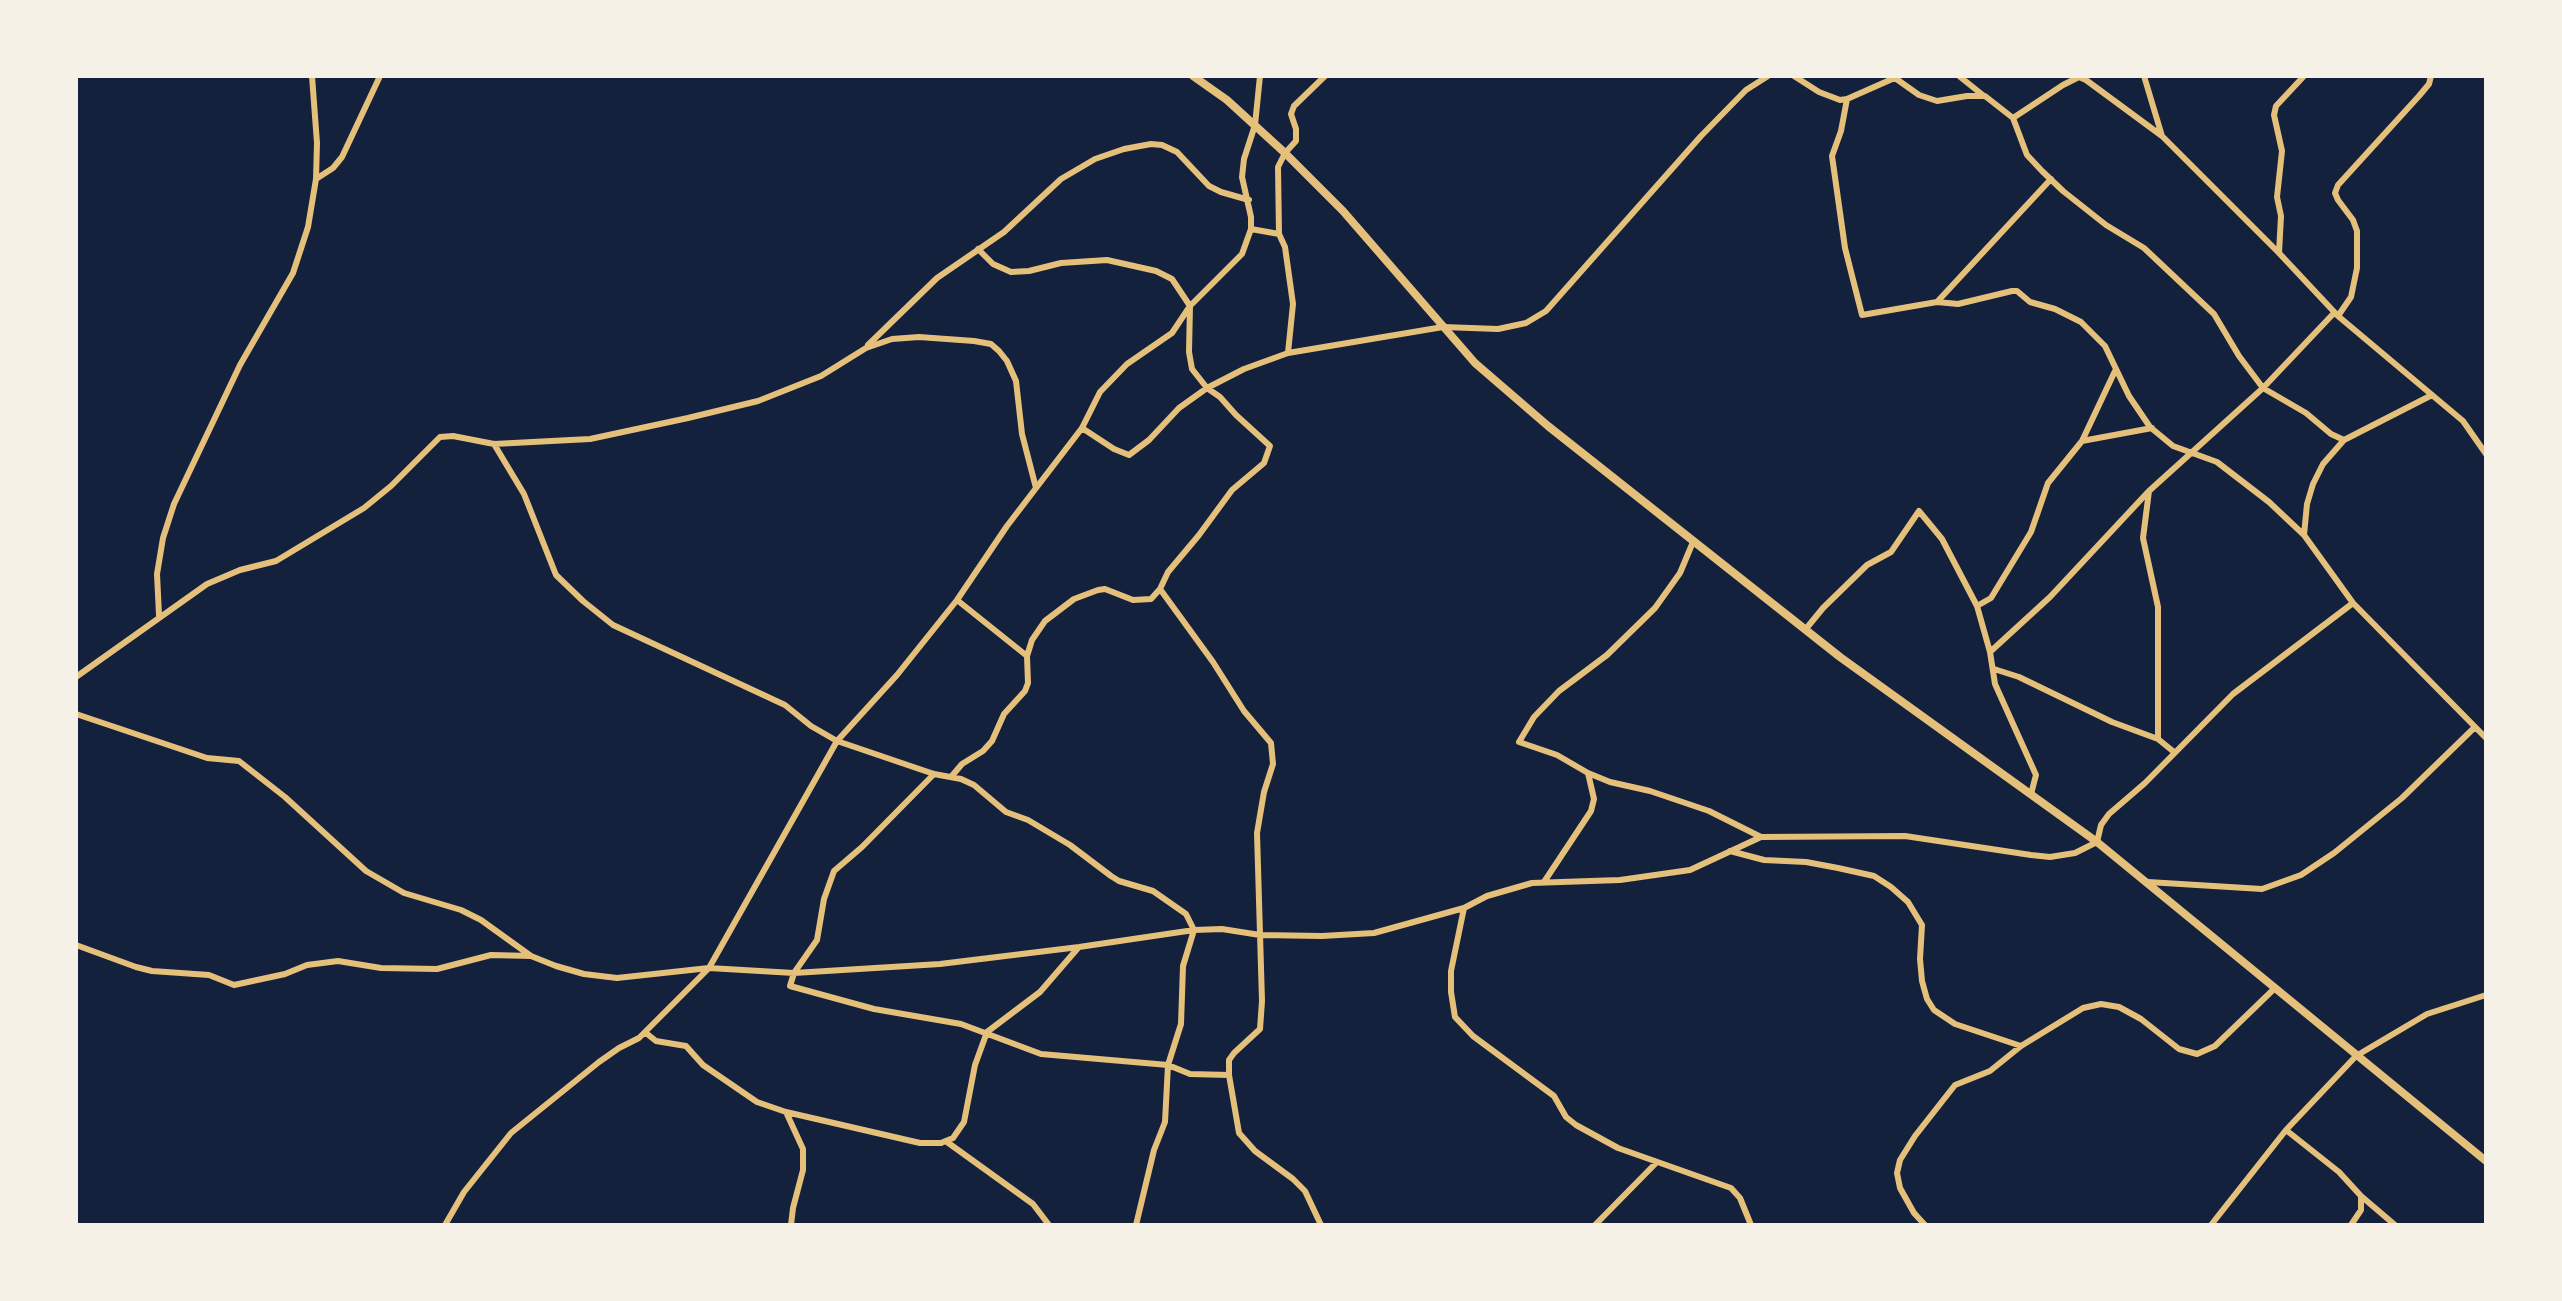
<!DOCTYPE html>
<html>
<head>
<meta charset="utf-8">
<style>
  body { margin:0 }
  #map { position:relative; width:2562px; height:1301px; overflow:hidden; background:#14213d; font-family:"Varela Round",sans-serif }
  canvas { display:block }
  .frame { position:absolute; inset:0; border:78px solid #f6f1e7; pointer-events:none }
</style>
</head>
<body>
<div id="map">
<canvas width="2562" height="1301"></canvas>
<div class="frame"></div>
</div>
<script>
const ctx = document.querySelector('canvas').getContext('2d');
ctx.lineJoin = 'round';
function poly(rows) {
  const path = new Path2D();
  for (const r of rows) {
    path.moveTo(r[0], r[1]);
    for (let i = 2; i < r.length; i += 2) path.lineTo(r[i], r[i + 1]);
  }
  return path;
}
function strokePath(path, color, width, dash) {
  ctx.strokeStyle = color;
  ctx.lineWidth = width;
  ctx.lineCap = dash ? 'butt' : 'round';
  ctx.setLineDash(dash || []);
  ctx.stroke(path);
}
const minor = poly([
  [1794,76,1819,92,1840,100,1847,99,1899,76],
  [1959,76,1984,96],
  [2144,76,2162,136],
  [1895,78,1919,95,1937,101,1967,96,1985,96,2013,118,2063,85,2079,77,2086,80,2162,136,2279,253,2338,316,2463,421,2486,454],
  [1847,99,1841,131,1832,156,1845,248,1862,315,1937,302,1958,304,2012,291,2017,291,2030,302,2055,309,2081,322,2105,346,2129,396,2150,427,2173,446,2217,462,2269,502,2304,535,2353,603,2486,738],
  [2013,118,2027,155,2042,171,2063,191,2106,225,2144,248,2214,314,2239,356,2263,388,2306,413,2331,434,2344,440,2432,395],
  [316,179,333,168,342,157,380,76],
  [1251,229,1279,234],
  [2279,253,2281,216,2277,197,2282,151,2274,115,2276,106,2304,76],
  [1937,302,2051,179],
  [2338,316,2351,297,2357,268,2357,231,2353,220,2338,200,2335,193,2338,185,2419,96,2429,84,2431,76],
  [868,345,937,278,1004,232,1061,179,1095,159,1124,149,1151,144,1162,145,1177,152,1209,186,1221,192,1249,200],
  [1288,353,1293,304,1285,247,1279,234,1278,167,1285,153,1296,141,1296,129,1291,114,1294,106,1325,76],
  [1082,428,1114,449,1129,455,1149,440,1179,408,1207,388,1244,369,1288,353,1443,327,1498,329,1526,323,1546,311,1701,136,1746,90,1768,76],
  [2082,441,2152,428],
  [494,444,524,494,556,575,583,601,613,625,785,705,811,726,837,741,934,774,961,779,974,785,1006,812,1028,820,1070,845,1111,876,1119,881,1153,891,1186,914,1194,930,1183,966,1181,1024,1168,1065,1165,1122,1154,1150,1136,1225],
  [2304,535,2307,504,2313,484,2323,464,2344,440],
  [1693,542,1680,573,1655,608,1607,655,1559,691,1534,717,1519,742,1557,755,1588,773,1610,782,1650,791,1709,811,1761,837],
  [1160,589,1213,662,1244,711,1271,743,1273,764,1264,792,1257,833,1262,1001,1260,1029,1234,1053,1229,1060,1229,1075,1239,1133,1255,1151,1293,1179,1305,1191,1321,1225],
  [957,600,1027,656],
  [1977,606,1991,598,2031,532,2048,483,2082,441,2115,371],
  [159,615,157,574,163,538,174,504,240,365,293,273,308,227,316,179,317,143,312,76],
  [1805,630,1823,608,1867,565,1891,552,1919,511,1942,539,1977,606,1990,652,1995,684,2036,775,2031,794],
  [1990,652,2050,597,2148,492],
  [1994,669,2019,677,2112,722,2158,739],
  [76,677,207,584,240,570,276,561,364,508,391,486,440,437,453,436,494,444,590,439,688,418,758,401,821,376,866,348,892,339,919,337,974,341,991,344,999,351,1007,361,1016,381,1022,434,1036,488],
  [76,714,207,758,239,761,285,797,366,871,404,893,461,910,481,920,531,956,556,966,584,974,617,978,709,968,794,973,940,964,1079,947,1194,930,1222,929,1260,935,1322,936,1374,933,1464,908,1487,896,1532,883,1620,880,1690,870,1761,837,1905,836,2031,855,2050,857,2075,853,2097,842,2101,825,2109,814,2145,783,2233,694,2353,603],
  [2174,752,2158,739,2158,607,2143,538,2149,491,2263,388,2334,313],
  [934,774,862,847,834,871,824,899,817,940,794,973,790,986,874,1009,961,1024,1041,1054,1168,1065,1190,1074,1229,1075],
  [951,777,962,764,983,751,992,741,1004,714,1025,691,1028,683,1027,656,1032,640,1045,621,1074,599,1098,590,1105,589,1133,600,1151,599,1160,589,1168,572,1199,535,1232,490,1264,463,1270,446,1236,415,1220,397,1207,388,1192,369,1189,352,1190,306,1172,279,1156,271,1107,260,1061,263,1029,271,1011,272,993,264,978,249],
  [1730,851,1764,860,1806,862,1838,868,1874,876,1891,887,1908,902,1922,925,1920,959,1922,981,1927,999,1934,1010,1955,1024,2021,1046],
  [1544,882,1591,811,1594,799,1588,773],
  [2148,882,2262,889,2301,875,2334,853,2402,798,2475,727],
  [1464,908,1451,971,1451,992,1455,1017,1473,1036,1554,1096,1566,1117,1576,1125,1618,1148,1731,1188,1740,1198,1751,1225],
  [76,945,136,967,152,971,209,975,234,985,285,974,307,965,338,961,381,968,437,969,491,955,531,956],
  [646,1033,656,1041,686,1046,703,1065,757,1102,786,1112,920,1143,941,1143,953,1138,964,1122,975,1065,987,1032,1040,992,1078,948],
  [786,1112,803,1149,803,1170,793,1208,791,1225],
  [2286,1130,2339,1172,2361,1196,2361,1210,2351,1225],
  [947,1142,1033,1204,1049,1225],
  [2361,1196,2395,1225],
  [445,1225,464,1192,511,1133,599,1062,619,1048,639,1038,709,968,837,741,897,675,957,600,1007,526,1082,428,1100,392,1127,364,1172,333,1190,306,1242,254,1251,229,1251,217,1242,177,1244,159,1255,125,1260,76],
  [1595,1225,1656,1163],
  [1925,1225,1914,1213,1900,1188,1897,1173,1900,1160,1915,1136,1955,1085,1990,1071,2021,1046,2083,1008,2101,1004,2119,1007,2141,1019,2179,1049,2197,1054,2215,1046,2275,988],
  [2211,1225,2286,1130,2356,1056,2427,1014,2486,995]
]);
const tertiary = poly([
  [1193,76,1227,100,1285,153,1343,211,1475,363,1548,426,1840,657,2097,842,2486,1161]
]);
strokePath(minor, '#e5c07b', 6);
strokePath(tertiary, '#e5c07b', 8);
</script>
</body>
</html>
